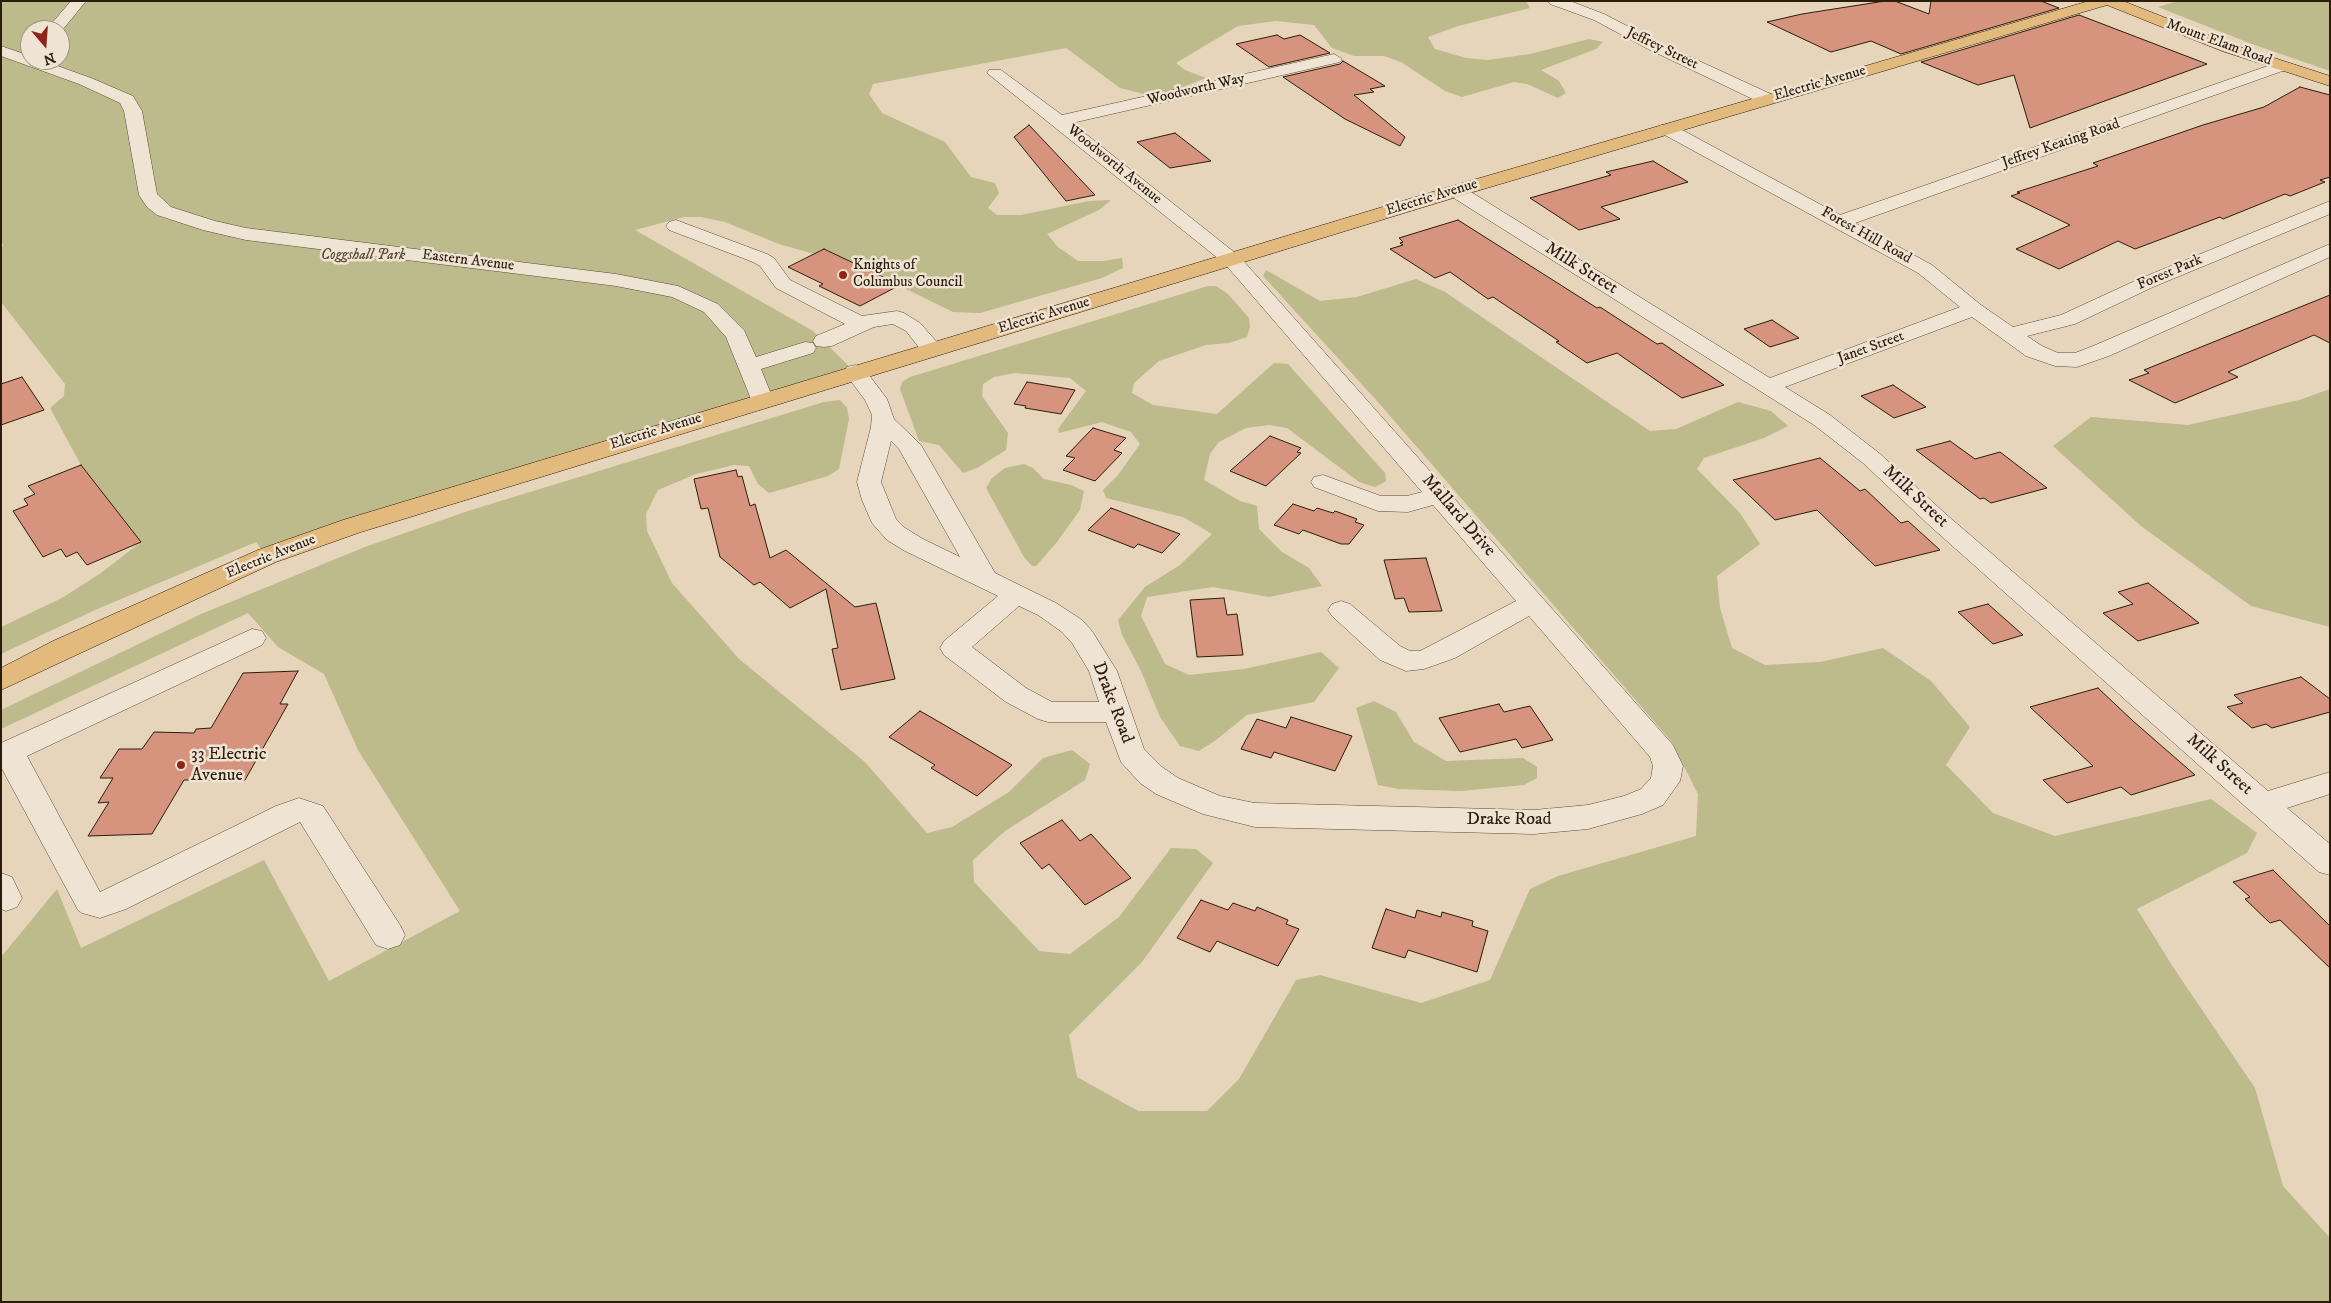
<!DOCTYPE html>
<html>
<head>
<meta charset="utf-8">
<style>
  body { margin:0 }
  #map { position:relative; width:2331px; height:1303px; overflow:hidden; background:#e6d4bb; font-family:"IM FELL DW Pica",serif }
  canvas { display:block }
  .frame { position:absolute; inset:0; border:2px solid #2c1c0b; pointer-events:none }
  .north { position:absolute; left:20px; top:20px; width:50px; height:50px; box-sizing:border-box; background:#efe3d3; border:1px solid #a19383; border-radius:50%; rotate:162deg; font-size:14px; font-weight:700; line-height:20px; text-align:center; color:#2c1c0b }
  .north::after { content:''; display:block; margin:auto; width:18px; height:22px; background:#8f2418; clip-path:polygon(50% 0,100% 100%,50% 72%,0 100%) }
</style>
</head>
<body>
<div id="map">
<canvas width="2331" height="1303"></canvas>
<div class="frame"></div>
<div class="north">N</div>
</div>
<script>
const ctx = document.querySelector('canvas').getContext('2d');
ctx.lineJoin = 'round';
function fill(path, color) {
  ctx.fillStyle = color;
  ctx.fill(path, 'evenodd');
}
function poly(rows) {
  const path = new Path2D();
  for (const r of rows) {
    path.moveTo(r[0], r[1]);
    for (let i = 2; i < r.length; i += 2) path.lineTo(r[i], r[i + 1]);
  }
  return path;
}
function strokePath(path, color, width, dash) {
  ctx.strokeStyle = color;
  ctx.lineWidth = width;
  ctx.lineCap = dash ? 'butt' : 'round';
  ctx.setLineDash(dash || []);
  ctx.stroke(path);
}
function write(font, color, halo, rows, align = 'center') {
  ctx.font = font + ' "IM FELL DW Pica",serif';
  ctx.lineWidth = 5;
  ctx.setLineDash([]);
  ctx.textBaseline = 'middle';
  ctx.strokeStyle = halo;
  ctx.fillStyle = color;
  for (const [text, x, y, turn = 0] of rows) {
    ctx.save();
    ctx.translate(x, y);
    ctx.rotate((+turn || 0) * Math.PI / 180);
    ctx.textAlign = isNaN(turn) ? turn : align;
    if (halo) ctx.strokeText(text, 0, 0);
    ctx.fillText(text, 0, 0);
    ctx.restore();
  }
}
const green = poly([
  [1,1,1526,1,1530,8,1458,26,1428,37,1435,49,1466,58,1488,60,1530,54,1589,39,1603,42,1596,49,1541,70,1559,81,1566,93,1558,98,1527,84,1514,82,1462,97,1445,91,1401,62,1384,56,1354,56,1332,48,1314,25,1276,21,1238,26,1176,63,1185,70,1206,78,1178,89,1148,95,1120,88,1066,48,873,84,869,94,882,113,945,142,971,177,995,183,999,193,988,208,997,215,1021,215,1089,201,1111,200,1099,210,1047,234,1058,247,1078,261,1103,261,1122,258,1123,268,1102,278,980,313,953,312,825,249,814,254,779,244,725,222,701,217,684,217,635,230,813,331,855,372,267,556,256,542,95,610,1,654,1,627,62,598,101,573,141,542,81,465,50,408,64,396,65,384,1,302,1,250,3,245,1,241],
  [30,30,60,30,60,60,30,60],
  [2178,1,2330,1,2330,71,2252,44,2158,7],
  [1266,270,1320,301,1357,297,1416,279,1445,292,1650,431,1676,429,1738,402,1771,411,1788,426,1764,438,1704,458,1697,469,1740,513,1760,544,1717,576,1720,608,1732,648,1765,665,1820,662,1883,648,1931,681,1970,727,1946,765,1993,813,2055,836,2211,799,2257,833,2247,853,2137,909,2173,967,2255,1088,2283,1186,2330,1238,2330,1302,1,1302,1,957,57,889,81,948,264,860,329,981,460,911,358,750,324,674,278,647,248,613,1,729,1,710,201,614,365,547,468,511,824,402,840,400,847,408,849,419,839,469,828,476,769,493,758,484,749,466,734,465,696,474,658,490,646,514,647,531,672,583,739,659,865,762,927,833,952,827,1009,792,1043,758,1072,750,1090,764,1085,780,1005,831,973,860,974,882,1039,951,1070,954,1119,917,1171,848,1196,849,1213,863,1142,962,1069,1035,1077,1077,1138,1111,1207,1111,1239,1079,1296,980,1320,975,1421,1003,1490,980,1530,889,1558,876,1696,836,1698,794,1671,741,1378,402,1263,276],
  [1208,286,1216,286,1228,294,1249,318,1250,327,1247,337,1229,343,1206,345,1159,361,1134,383,1132,393,1153,405,1217,414,1274,363,1288,364,1385,473,1386,481,1375,487,1359,482,1287,428,1269,425,1246,428,1219,442,1210,454,1204,480,1240,501,1257,506,1259,529,1282,552,1309,568,1322,586,1269,597,1213,587,1147,597,1141,616,1165,664,1189,675,1244,669,1321,652,1339,668,1314,702,1247,715,1216,740,1199,751,1180,746,1160,717,1141,671,1122,635,1118,620,1145,587,1180,565,1212,534,1183,517,1106,498,1103,490,1118,475,1140,444,1131,432,1102,422,1059,433,1058,429,1086,391,1070,378,1015,373,994,377,983,384,982,396,1008,433,1006,450,977,468,963,473,939,445,919,441,900,389,902,382,910,377],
  [2330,389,2330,627,2251,606,2141,526,2053,446,2091,417,2188,425,2299,400],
  [1024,464,1033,468,1044,479,1071,485,1084,491,1080,510,1057,542,1036,566,1032,566,1024,557,986,488,992,478,1005,468],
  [1374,701,1396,712,1414,742,1446,761,1523,758,1537,767,1537,778,1524,785,1461,791,1399,789,1378,785,1356,708]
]);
const building = poly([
  [1885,1,1895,1,1929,14,1931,1,2041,1,2059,8,1901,54,1871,41,1831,52,1767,22,1802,14,1885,1],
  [2079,15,2207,64,2030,128,2014,75,1978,85,1921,62,2079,15],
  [1277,35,1284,39,1300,35,1330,53,1269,67,1236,44,1277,35],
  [1343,61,1385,86,1370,89,1374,92,1354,95,1405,137,1400,146,1345,119,1283,77,1340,64,1343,61],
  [2300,87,2330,95,2330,177,2320,180,2325,182,2290,196,2285,194,2223,219,2220,217,2135,249,2118,241,2059,269,2016,249,2070,225,2011,196,2020,193,2017,192,2098,166,2093,163,2203,125,2264,107,2300,87],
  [1029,125,1095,195,1066,201,1014,137,1029,125],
  [1175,133,1211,161,1170,168,1137,142,1175,133],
  [1653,161,1688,182,1601,207,1620,219,1579,230,1530,198,1611,175,1606,172,1653,161],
  [1458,220,1597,308,1600,307,1657,344,1662,343,1724,385,1682,398,1617,353,1587,363,1556,342,1559,341,1493,297,1488,299,1450,272,1435,278,1390,249,1403,245,1400,243,1403,242,1399,238,1458,220],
  [824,249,900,285,860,306,819,286,823,284,788,267,824,249],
  [2330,295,2330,343,2314,335,2228,372,2238,377,2175,403,2129,380,2149,373,2144,370,2330,295],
  [1772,320,1799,338,1770,347,1744,329,1772,320],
  [22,377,44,410,1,425,1,384,22,377],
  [1027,382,1075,390,1061,414,1025,408,1026,406,1014,404,1027,382],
  [1893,385,1926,407,1894,418,1861,396,1893,385],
  [1093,428,1126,438,1114,450,1122,453,1095,481,1063,470,1075,458,1066,456,1093,428],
  [1270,436,1301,448,1297,452,1301,453,1266,486,1230,471,1270,436],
  [1950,441,1975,459,2000,452,2047,488,1991,503,1984,498,1980,499,1916,450,1950,441],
  [1820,458,1860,491,1865,489,1901,523,1908,521,1940,550,1875,566,1817,510,1775,520,1733,480,1820,458],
  [81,465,141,542,87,565,77,552,66,557,61,549,43,557,13,511,28,505,24,499,35,494,28,486,81,465],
  [736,470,738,477,742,476,750,506,755,504,770,558,786,550,855,607,876,603,895,679,841,690,832,649,838,648,826,589,790,608,760,582,754,585,720,557,708,508,701,509,694,479,736,470],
  [1293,504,1314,511,1317,508,1333,513,1335,511,1357,519,1355,522,1364,525,1349,544,1341,544,1303,530,1299,534,1274,525,1293,504],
  [1111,508,1180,534,1162,553,1138,544,1134,548,1088,530,1111,508],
  [1426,558,1442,611,1409,612,1404,598,1395,599,1384,560,1426,558],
  [2148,583,2199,623,2138,641,2103,613,2133,604,2118,592,2148,583],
  [1224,598,1227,615,1237,614,1243,655,1197,657,1190,600,1224,598],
  [1988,604,2023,635,1993,644,1958,612,1988,604],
  [298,671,280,704,288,704,245,780,184,780,152,834,88,836,109,802,98,803,113,778,100,778,119,749,142,749,154,732,194,733,196,729,211,728,243,673,298,671],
  [2301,677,2330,699,2330,712,2272,728,2266,724,2252,728,2227,707,2243,703,2234,695,2301,677],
  [2098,688,2133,721,2195,775,2131,795,2121,787,2067,803,2043,780,2093,766,2030,707,2098,688],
  [1499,704,1504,712,1530,706,1553,740,1522,748,1516,739,1460,752,1439,718,1499,704],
  [920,711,941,723,1012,765,977,796,931,768,935,765,889,737,920,711],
  [1291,717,1352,736,1335,771,1274,752,1271,758,1241,749,1257,719,1286,728,1291,717],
  [1062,820,1080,841,1091,834,1131,878,1085,905,1049,864,1042,869,1020,843,1062,820],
  [2273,870,2330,926,2330,968,2280,920,2270,923,2245,899,2250,897,2233,882,2273,870],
  [1201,900,1228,910,1233,903,1255,911,1257,907,1288,920,1286,924,1299,929,1278,966,1217,941,1210,952,1177,938,1201,900],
  [1386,909,1415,918,1417,910,1441,917,1442,912,1473,921,1472,926,1488,931,1477,972,1408,950,1405,958,1372,948,1386,909]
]);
const minor = poly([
  [71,1,86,1,60,33,60,30,46,30,71,1],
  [1548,1,1570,1,1604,14,1660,43,1773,95,1775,99,1773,103,1761,103,1648,49,1594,20,1550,4,1548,1],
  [1,46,30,56,30,60,41,60,91,78,133,96,142,111,157,194,171,207,215,221,246,228,616,274,678,286,718,304,744,330,756,357,805,342,813,343,816,348,813,353,761,369,773,399,770,404,762,406,754,404,751,399,726,337,704,312,672,297,616,286,246,240,203,230,157,215,147,207,139,195,124,111,120,103,79,84,1,56,1,46],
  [1334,54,1342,59,1340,62,1072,123,1239,256,1673,745,1683,766,1680,781,1663,805,1642,814,1588,829,1534,834,1255,827,1203,814,1156,794,1140,783,1121,762,1106,722,1048,722,1038,719,1006,702,944,655,940,648,944,641,998,596,905,551,887,540,872,523,862,500,857,482,871,427,872,415,865,400,844,372,847,367,855,365,863,367,887,399,894,419,921,445,995,573,1056,603,1082,620,1092,631,1117,671,1144,749,1162,767,1178,778,1220,796,1255,803,1534,810,1588,805,1624,796,1641,789,1651,778,1653,766,1650,757,1529,616,1455,658,1424,669,1406,671,1380,660,1332,616,1328,610,1332,604,1341,601,1350,604,1400,646,1410,651,1420,651,1516,601,1433,505,1408,512,1378,511,1314,487,1311,482,1314,477,1323,475,1381,496,1407,496,1422,492,1225,264,987,73,989,70,1001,70,1062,115,1334,54],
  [891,441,899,449,960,557,923,539,905,528,896,519,881,482,891,441],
  [1019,606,1038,615,1062,632,1072,643,1089,671,1099,702,1052,702,1026,688,972,647,1019,606],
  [2282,61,2288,63,2290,66,2288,69,1855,223,1932,265,1981,305,2013,327,2061,315,2139,279,2330,201,2330,214,2153,287,2075,324,2027,336,2042,346,2058,353,2075,353,2093,346,2330,244,2330,257,2109,356,2077,367,2055,366,2026,356,1972,317,1785,387,1830,415,1879,453,1948,516,2268,791,2330,772,2330,794,2287,808,2330,844,2330,875,2319,872,1930,526,1863,463,1814,425,1449,195,1447,191,1449,187,1463,187,1770,378,1960,307,1918,273,1661,133,1658,129,1661,125,1673,125,1840,215,2282,61],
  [676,220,767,254,774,258,790,280,862,316,897,311,904,313,920,323,943,349,940,354,932,355,924,354,906,331,893,324,874,327,832,346,824,347,816,346,813,341,816,336,845,324,776,288,760,266,753,262,669,230,666,226,669,222,676,220],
  [252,629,262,631,266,638,262,645,27,756,100,892,276,806,299,798,323,806,400,925,405,935,400,945,388,949,376,945,300,822,126,909,100,918,82,913,78,910,1,767,1,743,252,629],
  [1,873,12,877,22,898,17,907,6,911,1,909,1,873]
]);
const major = poly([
  [2089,1,2123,1,2234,45,2330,76,2330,86,2222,51,2107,5,1463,195,361,532,276,562,1,690,1,668,53,641,258,550,343,520,1449,187,2089,1]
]);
const markers = [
  [843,275,5,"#8f2418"],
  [181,765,5,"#8f2418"]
];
const farStreetnames = [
  ["Mount Elam Road",2219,43,20],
  ["Jeffrey Street",1662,49,26],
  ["Electric Avenue",1820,84,-16],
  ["Woodworth Way",1196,90,-13],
  ["Jeffrey Keating Road",2061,144,-19],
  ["Woodworth Avenue",1114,165,39],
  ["Electric Avenue",1432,198,-17],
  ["Forest Hill Road",1866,236,29],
  ["Eastern Avenue",468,261,7],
  ["Forest Park",2170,273,-23],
  ["Electric Avenue",1044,316,-17],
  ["Janet Street",1871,348,-20],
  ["Electric Avenue",656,432,-17],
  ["Electric Avenue",271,557,-22]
];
const farParknames = [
  ["Coggshall Park",363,256]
];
const farPoinames = [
  ["Knights of",853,266],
  ["Columbus Council",853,283]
];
const streetNames = [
  ["Milk Street",1581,269,32],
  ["Milk Street",1915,497,43],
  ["Mallard Drive",1458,516,49],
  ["Drake Road",1112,703,69],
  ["Milk Street",2219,765,42],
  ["Drake Road",1509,820]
];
const poiNames = [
  ["33 Electric",191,755],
  ["Avenue",191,776]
];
fill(green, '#bdba8b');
fill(building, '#d6947f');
strokePath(building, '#2c1c0b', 1);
strokePath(minor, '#5a4a37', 1);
strokePath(major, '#2c1c0b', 1);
fill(minor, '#efe3d3');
fill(major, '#e3ba7e');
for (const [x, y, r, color] of markers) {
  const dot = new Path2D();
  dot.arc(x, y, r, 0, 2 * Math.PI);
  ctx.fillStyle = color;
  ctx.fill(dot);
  strokePath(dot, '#efe3d3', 2);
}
write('15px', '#2c1c0b', '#efe3d3', farStreetnames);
write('italic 15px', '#584b31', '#efe3d3', farParknames);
write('15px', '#2c1c0b', '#efe3d3', farPoinames, 'left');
write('18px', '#2c1c0b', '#efe3d3', streetNames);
write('18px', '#2c1c0b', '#efe3d3', poiNames, 'left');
</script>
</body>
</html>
